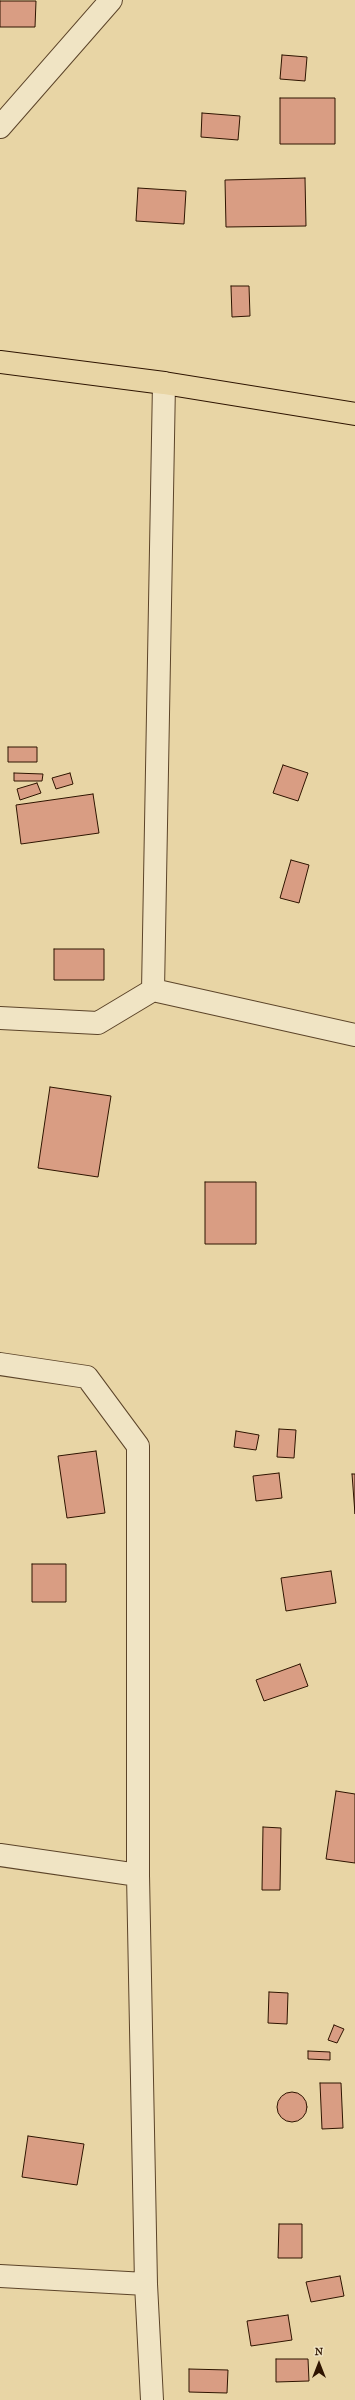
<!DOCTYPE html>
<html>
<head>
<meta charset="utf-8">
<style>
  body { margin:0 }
  #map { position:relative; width:355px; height:2400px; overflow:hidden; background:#e8d5a5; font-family:"IM FELL French Canon",serif }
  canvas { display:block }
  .north { position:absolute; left:299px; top:2344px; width:40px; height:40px; -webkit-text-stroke:3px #f0e4c4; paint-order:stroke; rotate:0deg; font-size:11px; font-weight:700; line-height:16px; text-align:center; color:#2e1400 }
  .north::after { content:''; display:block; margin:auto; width:14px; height:18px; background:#2e1400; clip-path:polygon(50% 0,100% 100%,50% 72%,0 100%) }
</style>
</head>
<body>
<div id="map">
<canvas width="355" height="2400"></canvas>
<div class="north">N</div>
</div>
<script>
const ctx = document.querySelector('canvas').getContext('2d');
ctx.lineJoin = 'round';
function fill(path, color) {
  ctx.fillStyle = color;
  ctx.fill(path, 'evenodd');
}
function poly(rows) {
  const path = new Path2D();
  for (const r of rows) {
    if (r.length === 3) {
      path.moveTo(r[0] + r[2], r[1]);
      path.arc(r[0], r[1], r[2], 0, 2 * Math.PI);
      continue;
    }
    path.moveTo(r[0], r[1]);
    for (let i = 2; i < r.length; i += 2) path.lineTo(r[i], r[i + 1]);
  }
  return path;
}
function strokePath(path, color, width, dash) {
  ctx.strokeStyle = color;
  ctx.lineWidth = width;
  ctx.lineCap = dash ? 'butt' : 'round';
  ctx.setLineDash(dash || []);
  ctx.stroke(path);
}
const building = poly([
  [0,1,36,1,35,27,0,27,0,1],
  [282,55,307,57,305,81,280,79,282,55],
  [280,98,335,98,335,144,280,144,280,98],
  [202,113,240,116,238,140,201,137,202,113],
  [305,178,306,226,226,227,225,180,305,178],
  [138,188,186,191,184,224,136,221,138,188],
  [231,286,249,286,250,316,232,317,231,286],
  [8,747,37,747,37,762,8,762,8,747],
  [283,765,308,773,298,801,273,793,283,765],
  [14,773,43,774,42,781,14,781,14,773],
  [70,773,73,784,56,789,52,778,70,773],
  [37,783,41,793,20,800,17,789,37,783],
  [93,794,99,833,21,844,16,805,93,794],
  [291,860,309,865,299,903,280,898,291,860],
  [54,949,104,949,104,980,54,980,54,949],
  [50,1087,111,1096,98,1177,38,1168,50,1087],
  [205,1182,256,1182,256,1244,205,1244,205,1182],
  [279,1429,296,1430,294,1458,277,1457,279,1429],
  [236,1431,259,1435,256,1450,234,1447,236,1431],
  [96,1451,105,1513,67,1518,58,1456,96,1451],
  [279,1473,282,1498,256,1501,253,1476,279,1473],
  [352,1474,355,1474,355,1514,352,1474],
  [32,1564,66,1564,66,1602,32,1602,32,1564],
  [331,1571,336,1603,286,1611,281,1578,331,1571],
  [300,1664,308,1686,264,1701,256,1680,300,1664],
  [336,1791,355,1794,355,1863,326,1859,336,1791],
  [263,1827,281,1828,280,1890,262,1890,263,1827],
  [269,1992,288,1993,287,2024,268,2023,269,1992],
  [334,2025,344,2029,337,2043,328,2040,334,2025],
  [308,2051,330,2052,330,2060,308,2059,308,2051],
  [320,2083,341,2083,343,2128,322,2129,320,2083],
  [292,2107,15],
  [28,2136,84,2144,77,2185,22,2177,28,2136],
  [279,2224,302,2224,302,2258,278,2258,279,2224],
  [340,2276,344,2296,311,2302,306,2282,340,2276],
  [288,2315,292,2340,251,2346,247,2321,288,2315],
  [276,2359,308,2359,309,2381,276,2382,276,2359],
  [189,2369,228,2370,227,2393,189,2392,189,2369]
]);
const minor = poly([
  [0,127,111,0],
  [153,990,355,1035],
  [0,1018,98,1023,153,990,164,383],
  [0,1364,87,1377,138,1446,138,1875,146,2284,152,2400],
  [0,1855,138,1875],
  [0,2276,146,2284]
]);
const major = poly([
  [0,362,164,383,355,414]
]);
fill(building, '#d99d83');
strokePath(building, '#2e1400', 1);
strokePath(minor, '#5c4429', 24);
strokePath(major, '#2e1400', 24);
strokePath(minor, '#f0e4c4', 22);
strokePath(major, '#e8d5a5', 22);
</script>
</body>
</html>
